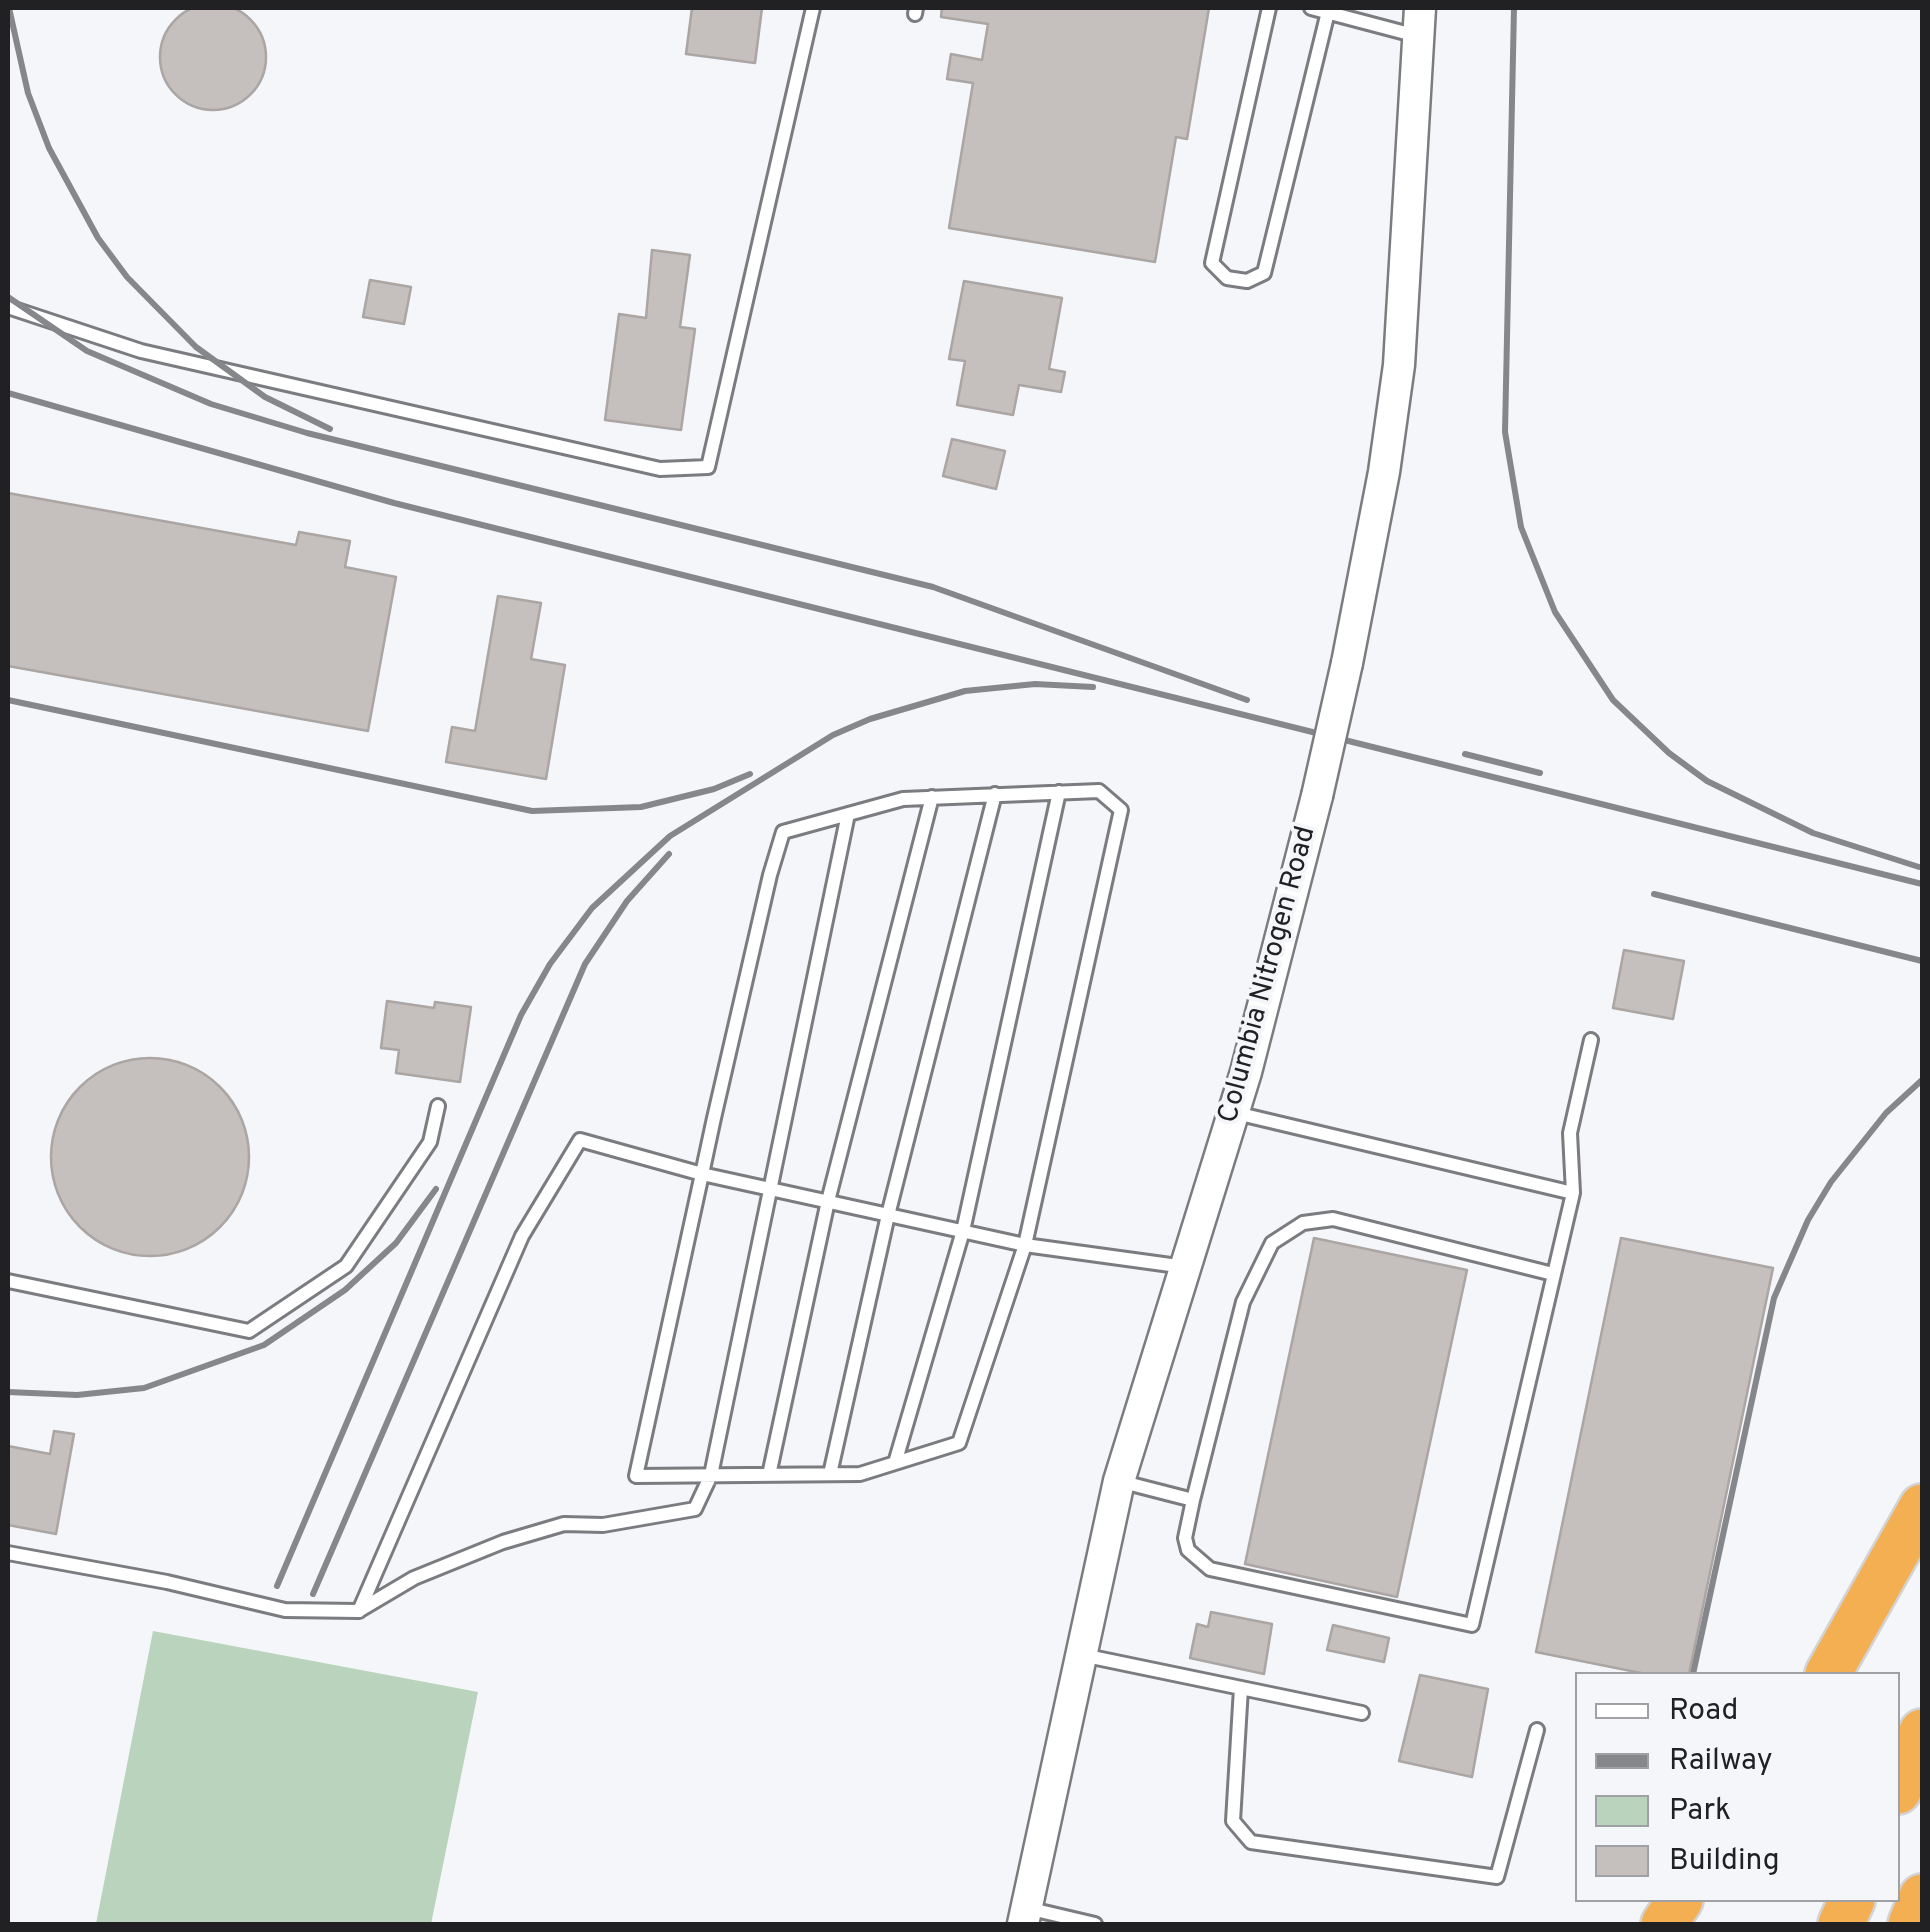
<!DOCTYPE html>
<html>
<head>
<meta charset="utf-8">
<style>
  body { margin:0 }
  #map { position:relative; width:1930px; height:1932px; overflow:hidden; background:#f4f6fa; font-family:Overpass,sans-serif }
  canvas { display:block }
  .frame { position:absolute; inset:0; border:10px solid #212123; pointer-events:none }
  .legend { position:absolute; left:1575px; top:1672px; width:325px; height:230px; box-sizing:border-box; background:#f4f6fa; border:2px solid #a0a1a4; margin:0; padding:12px 18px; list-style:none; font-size:30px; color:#212123 }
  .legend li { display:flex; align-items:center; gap:20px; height:50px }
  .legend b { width:50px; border:2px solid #a0a1a4 }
</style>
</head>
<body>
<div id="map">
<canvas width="1930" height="1932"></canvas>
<div class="frame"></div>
<ul class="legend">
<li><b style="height:12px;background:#fff"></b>Road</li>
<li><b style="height:12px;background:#86878a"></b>Railway</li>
<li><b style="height:28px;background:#b9d3bc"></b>Park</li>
<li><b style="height:28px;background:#c5bfbe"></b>Building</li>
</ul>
</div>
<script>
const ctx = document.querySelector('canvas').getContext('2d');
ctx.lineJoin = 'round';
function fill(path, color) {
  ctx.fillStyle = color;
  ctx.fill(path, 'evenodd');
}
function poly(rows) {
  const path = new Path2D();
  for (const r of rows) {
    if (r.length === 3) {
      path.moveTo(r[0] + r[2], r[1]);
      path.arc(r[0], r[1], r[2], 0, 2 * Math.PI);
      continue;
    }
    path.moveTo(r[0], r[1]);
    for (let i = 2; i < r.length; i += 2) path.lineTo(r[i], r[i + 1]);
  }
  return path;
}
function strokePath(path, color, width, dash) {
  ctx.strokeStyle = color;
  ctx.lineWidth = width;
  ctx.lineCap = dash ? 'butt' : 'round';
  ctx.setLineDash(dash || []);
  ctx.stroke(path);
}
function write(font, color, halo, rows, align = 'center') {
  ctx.font = font + ' Overpass,sans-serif';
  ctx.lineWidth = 8;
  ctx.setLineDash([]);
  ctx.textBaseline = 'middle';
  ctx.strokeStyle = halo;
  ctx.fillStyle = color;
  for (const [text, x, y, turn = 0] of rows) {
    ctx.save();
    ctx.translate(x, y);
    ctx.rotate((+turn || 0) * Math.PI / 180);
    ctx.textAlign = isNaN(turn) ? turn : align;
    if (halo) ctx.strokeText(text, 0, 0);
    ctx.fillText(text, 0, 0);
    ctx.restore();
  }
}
const green = poly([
  [153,1631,478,1692,431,1924,96,1924]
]);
const building = poly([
  [213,57,53],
  [692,8,762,8,755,63,686,54,692,8],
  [942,8,1209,8,1187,139,1176,137,1155,262,949,228,973,83,947,79,951,54,982,60,988,24,941,17,942,8],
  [652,250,690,255,680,327,695,329,681,430,605,420,619,314,646,318,652,250],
  [370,280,411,287,404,324,363,317,370,280],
  [964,281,1062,298,1049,369,1065,372,1061,392,1019,385,1013,415,957,405,965,361,949,359,964,281],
  [952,439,1005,451,996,489,943,476,952,439],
  [8,493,296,545,299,532,350,541,345,567,396,577,368,731,8,666,8,493],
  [498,596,541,603,531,659,565,665,546,779,446,762,452,727,475,731,498,596],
  [1624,950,1684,961,1673,1019,1613,1008,1624,950],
  [387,1001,434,1008,435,1002,471,1007,460,1082,396,1073,399,1050,381,1048,387,1001],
  [150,1157,99],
  [1314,1238,1467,1270,1397,1597,1245,1564,1314,1238],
  [1621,1238,1773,1268,1689,1674,1646,1674,1536,1652,1621,1238],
  [54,1431,74,1434,56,1534,8,1525,8,1446,50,1454,54,1431],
  [1211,1612,1272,1624,1264,1674,1190,1658,1197,1624,1208,1627,1211,1612],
  [1333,1625,1389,1638,1384,1662,1327,1650,1333,1625],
  [1420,1675,1488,1689,1472,1777,1399,1761,1420,1675]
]);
const service = poly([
  [1269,8,1212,263,1227,278,1247,281,1264,273,1328,12],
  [1311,8,1417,36],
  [915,14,916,8],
  [8,307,141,351,660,469,708,467,813,8],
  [1573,1193,1570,1133,1591,1040],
  [8,1281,249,1331,346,1266,430,1142,438,1106],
  [895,1463,963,1231,1059,792],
  [830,1474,888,1215,995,794],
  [769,1475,828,1201,932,797],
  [1119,1481,1193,1500,1243,1302,1272,1243,1303,1223,1333,1219,1553,1274],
  [1193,1500,1185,1538,1188,1550,1210,1569,1472,1625,1573,1193,1236,1113],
  [8,1553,167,1582,285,1610,359,1611,522,1236,580,1140,702,1174,1025,1245,1121,810,1099,791,903,799,783,832,770,875,714,1118,702,1174,636,1476,860,1474,959,1443,1025,1245,1185,1267],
  [360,1610,414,1578,503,1542,564,1524,603,1525,695,1509,711,1475,848,814],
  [1082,1655,1362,1713],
  [1241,1688,1233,1821,1251,1842,1497,1877,1537,1730],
  [1027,1908,1095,1924]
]);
const tertiary = poly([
  [1347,663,1384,472,1399,365,1420,8],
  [1023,1924,1119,1481,1246,1072,1317,796]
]);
const motorway = poly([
  [1828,1674,1922,1507],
  [1898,1791,1922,1732],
  [1664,1924,1680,1900],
  [1841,1924,1852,1900],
  [1911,1924,1922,1897]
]);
const rail = poly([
  [9,8,28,93,49,148,98,238,127,277,196,347,265,397,330,429],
  [1514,8,1505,432,1521,527,1555,612,1613,700,1669,753,1707,781,1813,833,1919,867],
  [8,297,87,351,211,404,307,433,933,587,1247,700],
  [8,393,394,503,1922,884],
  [8,700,532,811,641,807,714,789,750,774],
  [1465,754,1540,773],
  [1654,894,1922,961],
  [8,1392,77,1395,144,1388,264,1345,345,1290,396,1243,436,1189],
  [277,1586,521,1015,550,964,592,908,670,836,833,735,870,719,965,691,1035,684,1093,687],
  [313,1594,585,964,627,901,669,854],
  [1693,1674,1774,1298,1808,1220,1831,1182,1886,1113,1922,1080]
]);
const tertiaryBridge = poly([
  [1317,796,1347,663]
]);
const streetNames = [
  ["Columbia Nitrogen Road",1269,975,-75]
];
fill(green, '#b9d3bc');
fill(building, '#c5bfbe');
strokePath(building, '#aba5a4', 2.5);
strokePath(service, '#7a7c80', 18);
strokePath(tertiary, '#7a7c80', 35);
strokePath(motorway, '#d3d3d3', 50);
strokePath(service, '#fff', 12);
strokePath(tertiary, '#fff', 30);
strokePath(motorway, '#f3af51', 45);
strokePath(rail, '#86878a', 6);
strokePath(tertiaryBridge, '#7a7c80', 35, []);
strokePath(tertiaryBridge, '#fff', 30);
write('28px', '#212123', '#f4f6fa', streetNames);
</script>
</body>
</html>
